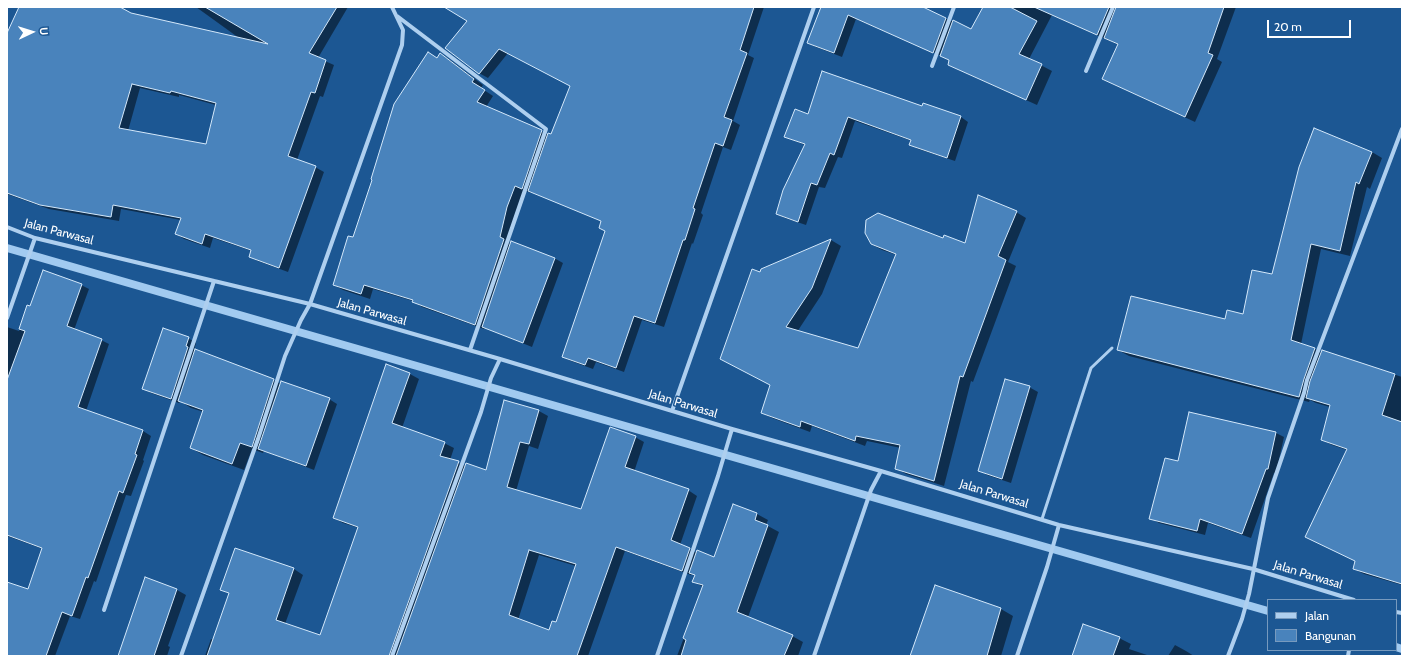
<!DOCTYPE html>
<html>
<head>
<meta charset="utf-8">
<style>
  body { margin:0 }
  #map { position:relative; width:1409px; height:663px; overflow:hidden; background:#1c5793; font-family:Cabin,sans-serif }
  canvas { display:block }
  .frame { position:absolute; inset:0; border:8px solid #fff; pointer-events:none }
  .legend { position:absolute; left:1267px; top:599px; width:130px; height:52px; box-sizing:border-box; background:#1c5793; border:1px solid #779abe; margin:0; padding:5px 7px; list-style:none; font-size:12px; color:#fff }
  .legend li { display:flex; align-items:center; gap:8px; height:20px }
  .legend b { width:20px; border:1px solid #779abe }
  .north { position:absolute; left:12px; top:12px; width:40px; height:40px; -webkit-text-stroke:3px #1c5793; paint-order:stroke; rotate:86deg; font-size:11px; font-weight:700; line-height:16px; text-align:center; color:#fff }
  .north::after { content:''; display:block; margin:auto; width:14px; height:18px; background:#fff; clip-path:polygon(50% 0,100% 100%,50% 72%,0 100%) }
  .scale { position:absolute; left:1267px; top:20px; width:84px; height:18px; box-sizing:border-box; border:2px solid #fff; border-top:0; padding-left:5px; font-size:12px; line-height:14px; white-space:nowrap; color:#fff; -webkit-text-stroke:3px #1c5793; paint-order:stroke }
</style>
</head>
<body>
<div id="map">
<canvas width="1409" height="663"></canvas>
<div class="frame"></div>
<ul class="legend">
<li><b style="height:5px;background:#aecfef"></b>Jalan</li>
<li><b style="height:11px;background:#4983bc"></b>Bangunan</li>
</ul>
<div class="north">U</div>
<div class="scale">20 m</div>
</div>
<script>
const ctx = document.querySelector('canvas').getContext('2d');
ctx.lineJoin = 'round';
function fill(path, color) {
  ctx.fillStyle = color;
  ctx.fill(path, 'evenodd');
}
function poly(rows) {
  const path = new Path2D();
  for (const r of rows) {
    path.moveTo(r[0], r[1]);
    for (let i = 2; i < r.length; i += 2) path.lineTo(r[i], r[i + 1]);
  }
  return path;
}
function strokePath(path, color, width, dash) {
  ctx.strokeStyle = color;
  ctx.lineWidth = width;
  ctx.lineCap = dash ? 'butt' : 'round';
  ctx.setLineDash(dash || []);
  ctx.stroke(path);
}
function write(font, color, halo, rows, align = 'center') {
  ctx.font = font + ' Cabin,sans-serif';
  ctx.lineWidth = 3;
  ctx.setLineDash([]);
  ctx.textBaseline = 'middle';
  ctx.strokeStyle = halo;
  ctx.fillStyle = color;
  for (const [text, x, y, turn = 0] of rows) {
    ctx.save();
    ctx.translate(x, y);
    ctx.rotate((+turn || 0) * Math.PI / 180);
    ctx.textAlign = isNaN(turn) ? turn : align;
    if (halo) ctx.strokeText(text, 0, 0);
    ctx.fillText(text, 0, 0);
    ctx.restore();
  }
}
const shadow = poly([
  [20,7,118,7,131,14,239,38,196,7,348,7,318,58,334,65,323,97,320,96,297,160,315,167,324,172,288,272,258,261,250,257,252,251,213,238,210,248,184,239,176,234,181,220,121,209,119,221,49,209,7,194,7,31,9,31],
  [140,88,179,97,179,95,216,105,207,145,128,131],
  [446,7,764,7,748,55,754,58,733,121,740,125,731,150,723,147,701,213,703,215,693,244,692,243,664,327,642,320,624,372,596,362,593,369,571,361,563,357,606,231,602,221,532,192,531,193,524,190,509,243,554,258,563,263,532,347,485,328,484,329,422,307,413,301,373,289,370,299,343,290,334,285,354,239,437,58,441,54,450,60,483,85,481,88,493,96,486,107,549,135,552,135,571,86,508,53,488,78,479,73,468,21],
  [822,7,920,7,972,30,984,7,1236,7,1217,59,1222,62,1195,122,1113,84,1119,45,1052,15,1029,59,1052,71,1037,105,959,70,949,64,950,61,942,56,856,19,842,57,816,47,808,43],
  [924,104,961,117,968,122,955,161,918,149,910,144,912,141,855,121,842,158,838,157,825,188,819,187,806,225,785,218,777,214,805,145,786,137,808,115,923,107],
  [1372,152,1382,158,1370,189,1367,187,1350,256,1321,249,1301,344,1315,349,1322,353,1323,351,1402,377,1402,585,1364,574,1354,569,1356,562,1347,450,1332,445,1322,440,1330,407,1316,403,1310,400,1309,402,1129,356,1118,350,1244,316,1273,276],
  [1016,212,1026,218,1008,262,1016,266,973,382,971,381,944,486,906,474,896,468,901,448,867,441,865,446,812,426,810,432,772,418,762,413,771,385,760,274,762,269,831,240,841,246,822,294,797,332,859,350,897,255,882,250,871,244,943,239,965,244],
  [81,285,89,289,74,330,101,340,109,344,86,411,143,431,151,436,143,460,144,461,131,496,126,495,96,582,94,581,80,619,70,616,55,656,7,656,7,583,28,591,43,549,7,536,7,327,19,331,28,307,30,308],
  [188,338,196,343,194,350,273,380,281,384,329,399,337,404,314,470,264,451,263,453,252,449,244,470,203,455,191,448,204,412,191,408,180,401,179,403,151,393,143,388],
  [386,365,410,374,419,379,402,428,444,443,454,448,450,460,466,466,487,471,539,411,548,416,538,449,529,446,516,491,581,511,635,437,644,442,634,472,688,490,697,496,680,545,697,553,715,558,734,505,757,514,768,520,766,525,779,532,748,617,792,636,803,642,798,656,677,656,703,587,693,581,695,576,692,574,691,575,625,551,588,656,205,656,211,639,214,640,230,594,221,589,236,549,294,569,303,575,285,624,321,637,359,528,343,523,334,518],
  [539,555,576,566,556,624,550,631,518,620],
  [1029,387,1038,392,1011,483,987,475,979,470],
  [1276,433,1284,437,1276,473,1274,473,1251,538,1208,523,1205,535,1159,523,1151,518,1179,462],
  [935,586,1001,609,1013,616,1001,656,912,656],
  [177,590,186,595,168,646,170,647,167,656,119,656],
  [1119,638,1131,644,1129,649,1150,656,1073,656],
  [1175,645,1186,651,1194,656,1168,656]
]);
const stream = poly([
  [7,248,1268,611],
  [1396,647,1402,649]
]);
const building = poly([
  [19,7,120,7,131,13,268,44,205,7,337,7,309,53,326,60,315,93,311,92,288,156,316,166,279,268,249,257,251,250,205,234,202,244,175,234,181,218,113,205,111,217,40,205,7,193,7,33,19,7],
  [132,84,170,93,171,91,216,103,206,144,119,128,132,84],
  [444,7,754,7,740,50,747,53,724,117,732,120,723,146,715,143,693,208,695,209,685,240,683,240,655,323,634,316,616,368,588,358,585,365,562,357,605,231,599,228,601,221,528,191,548,133,551,134,570,86,499,49,479,74,445,48,467,21,444,7],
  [821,7,923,7,946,18,933,53,848,15,834,53,807,43,821,7],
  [983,7,1010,7,1037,21,1019,54,1042,64,1026,100,948,65,949,60,940,56,953,20,971,29,983,7],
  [1034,7,1109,7,1097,35,1034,7],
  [1116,7,1224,7,1208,53,1213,55,1185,117,1102,79,1118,44,1104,38,1116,7],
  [428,52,437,58,440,53,474,79,472,82,485,90,477,102,542,130,522,189,515,186,507,207,500,237,504,239,475,325,412,302,413,300,364,285,361,294,333,285,348,236,353,237,372,180,371,179,394,104,428,52],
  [822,71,922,106,923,103,961,116,947,158,909,145,911,140,848,117,834,155,830,153,817,185,811,183,798,222,776,214,783,190,805,144,784,137,795,109,808,114,822,71],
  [1314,128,1372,152,1359,184,1356,182,1340,251,1311,244,1291,340,1315,348,1304,379,1299,397,1117,350,1131,296,1225,319,1227,310,1243,314,1252,270,1272,274,1299,167,1314,128],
  [978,195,1017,211,998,256,1006,260,963,377,960,376,934,481,895,469,900,445,856,436,855,441,801,421,800,427,761,413,770,385,720,359,752,269,760,272,761,269,831,239,812,288,786,327,858,348,896,254,871,244,865,233,866,220,878,213,943,238,944,235,965,243,978,195],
  [511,241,555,258,523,343,482,327,511,241],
  [43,270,82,284,67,326,102,339,78,407,143,430,135,454,137,455,123,493,119,491,88,578,86,577,72,616,62,612,46,656,7,656,7,582,28,589,42,548,7,535,7,380,25,331,19,329,27,305,30,306,43,270],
  [163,328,189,337,186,346,188,347,171,399,142,389,163,328],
  [195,349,274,379,252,447,240,443,232,464,190,448,203,410,178,401,195,349],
  [1322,350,1395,374,1382,415,1402,422,1402,584,1353,569,1355,561,1305,537,1347,449,1321,440,1330,405,1306,398,1310,381,1322,350],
  [386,364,410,373,392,423,445,442,440,456,459,461,389,656,207,656,229,593,220,590,235,548,294,568,276,620,320,635,358,527,333,518,386,364],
  [1005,379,1030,386,1002,479,978,471,1005,379],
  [281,381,330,398,306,466,258,449,281,381],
  [504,400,539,410,529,444,520,442,507,487,581,509,610,427,636,436,625,467,689,489,671,540,690,548,682,571,616,547,577,656,396,656,466,463,486,470,504,400],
  [529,550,576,564,556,622,552,621,549,630,509,615,529,550],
  [1189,412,1276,432,1268,469,1266,469,1242,534,1200,519,1197,531,1149,519,1165,458,1178,461,1189,412],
  [733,504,757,513,755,520,768,525,737,612,793,635,784,656,681,656,686,640,683,638,703,585,692,582,695,575,689,573,697,550,714,557,733,504],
  [145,577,177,589,154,656,118,656,145,577],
  [935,585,1001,608,987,656,910,656,935,585],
  [1083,624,1120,637,1113,656,1072,656,1083,624]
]);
const lane = poly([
  [1042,519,1091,368,1112,348]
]);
const street = poly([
  [397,16,546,129,470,350],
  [932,66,954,7],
  [1086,71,1113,7],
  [7,227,35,238,310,304,500,359,732,429,881,471,1059,525,1253,569,1354,600],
  [7,318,35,238],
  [672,411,814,7],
  [104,610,214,281],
  [1396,612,1402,613],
  [181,656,258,439,285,356,301,320,310,304,402,45,403,30,392,7],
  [392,656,481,412,491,378,500,359],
  [657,656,718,476,732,429],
  [814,656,871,490,881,471],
  [1017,656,1047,567,1059,525],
  [1228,656,1242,619,1249,594,1268,498,1304,393,1307,380,1402,129],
  [1348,656,1349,650]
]);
const streetNames = [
  ["Jalan Parwasal",59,232,15],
  ["Jalan Parwasal",372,312,16],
  ["Jalan Parwasal",683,404,17],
  ["Jalan Parwasal",994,494,17],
  ["Jalan Parwasal",1308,575,17]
];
fill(shadow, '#0007');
strokePath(stream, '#a1caf0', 8);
fill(building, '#4983bc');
strokePath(building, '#d4e8fa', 1);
strokePath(lane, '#aecfef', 3);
strokePath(street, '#aecfef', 4);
write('12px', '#fff', '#1c5793', streetNames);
</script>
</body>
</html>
